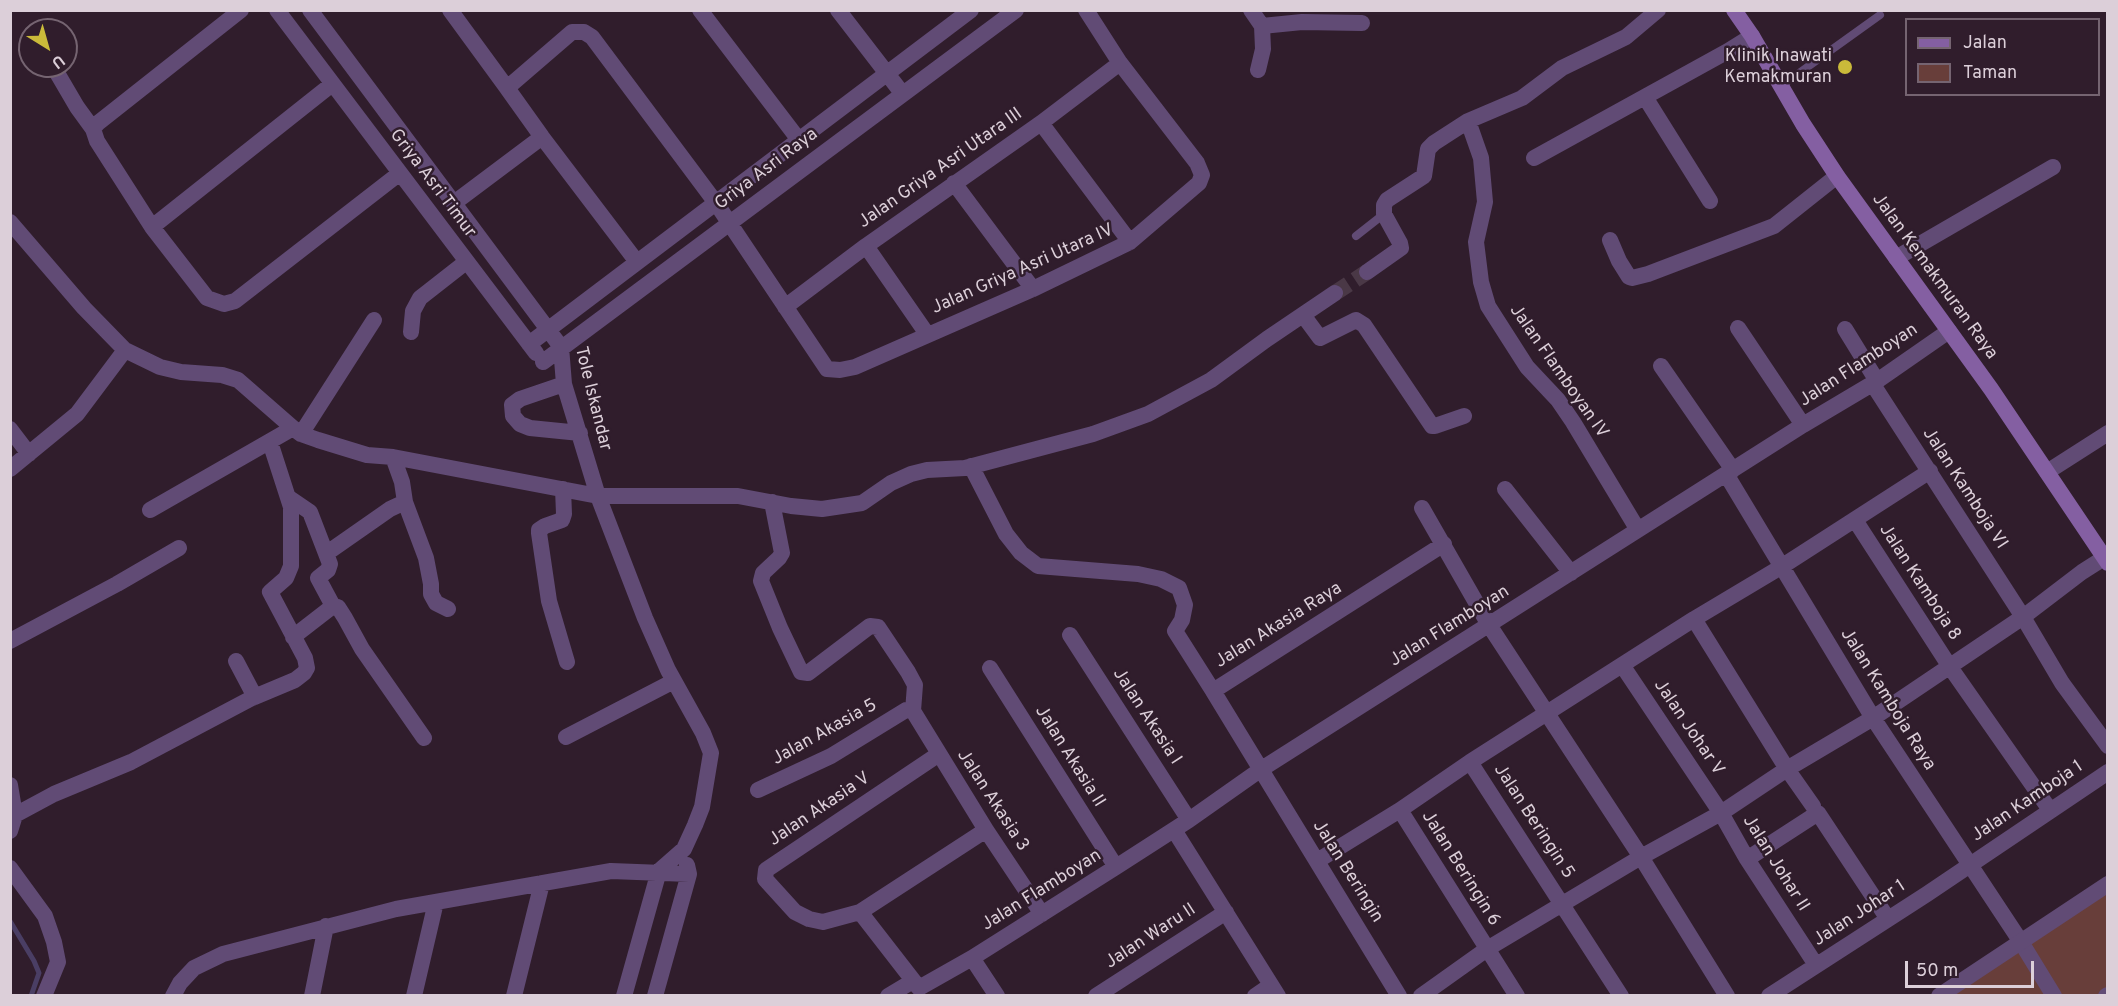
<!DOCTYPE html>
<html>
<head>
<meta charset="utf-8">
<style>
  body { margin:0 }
  #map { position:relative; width:2118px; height:1006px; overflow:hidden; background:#301d2c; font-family:Overpass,sans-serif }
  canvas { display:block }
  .frame { position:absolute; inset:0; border:12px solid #dccfd9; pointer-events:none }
  .legend { position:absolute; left:1905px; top:18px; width:195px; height:78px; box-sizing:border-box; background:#301d2c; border:2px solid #756471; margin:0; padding:8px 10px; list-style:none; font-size:18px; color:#dccfd9 }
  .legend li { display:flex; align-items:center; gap:12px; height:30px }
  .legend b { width:30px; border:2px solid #756471 }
  .north { position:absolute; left:18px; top:18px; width:60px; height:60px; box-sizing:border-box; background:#301d2c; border:2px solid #756471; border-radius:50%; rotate:143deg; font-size:16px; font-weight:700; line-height:24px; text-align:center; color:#dccfd9 }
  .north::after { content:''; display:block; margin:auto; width:21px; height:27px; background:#caba3a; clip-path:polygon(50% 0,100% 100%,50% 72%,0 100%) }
  .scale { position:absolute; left:1905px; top:961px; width:129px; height:27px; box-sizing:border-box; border:3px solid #dccfd9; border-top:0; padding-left:8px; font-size:18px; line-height:21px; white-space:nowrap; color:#dccfd9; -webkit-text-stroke:4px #301d2c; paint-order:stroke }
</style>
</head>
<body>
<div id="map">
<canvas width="2118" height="1006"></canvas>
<div class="frame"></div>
<ul class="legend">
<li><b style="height:8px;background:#845fa2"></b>Jalan</li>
<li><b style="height:16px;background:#683e3a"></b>Taman</li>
</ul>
<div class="north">U</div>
<div class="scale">50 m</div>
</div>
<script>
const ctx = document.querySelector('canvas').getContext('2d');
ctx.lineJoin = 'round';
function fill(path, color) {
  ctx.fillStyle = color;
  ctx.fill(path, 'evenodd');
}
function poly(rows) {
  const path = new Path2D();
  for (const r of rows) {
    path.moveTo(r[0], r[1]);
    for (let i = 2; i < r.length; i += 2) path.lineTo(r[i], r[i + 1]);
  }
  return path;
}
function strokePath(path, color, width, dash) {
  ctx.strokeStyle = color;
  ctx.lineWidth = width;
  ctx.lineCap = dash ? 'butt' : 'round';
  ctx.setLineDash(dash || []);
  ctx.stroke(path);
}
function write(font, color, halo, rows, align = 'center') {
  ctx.font = font + ' Overpass,sans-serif';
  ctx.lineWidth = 5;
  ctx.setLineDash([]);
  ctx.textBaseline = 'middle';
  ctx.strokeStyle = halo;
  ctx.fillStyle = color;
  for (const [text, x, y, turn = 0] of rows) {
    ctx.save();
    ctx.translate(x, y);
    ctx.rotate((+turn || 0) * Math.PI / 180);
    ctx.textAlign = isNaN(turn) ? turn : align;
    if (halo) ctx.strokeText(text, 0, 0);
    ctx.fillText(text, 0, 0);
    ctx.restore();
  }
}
const green = poly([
  [2107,889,2107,989,2097,996,1945,996]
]);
const stream = poly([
  [10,921,34,961,39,973,31,996]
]);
const minorTunnel = poly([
  [1335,293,1367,272]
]);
const service = poly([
  [1781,86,1880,15],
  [1356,236,1384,214]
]);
const minor = poly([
  [241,10,98,123,93,129,97,141,152,227,331,85],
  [277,10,536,353],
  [310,10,561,347,564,384,598,496,645,618,668,670,703,733,711,753,702,807,695,825,684,849,659,871,624,996],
  [450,10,507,88],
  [700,10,799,140],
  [838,10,902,93],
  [1251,10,1262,26,1302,22,1362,23],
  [53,66,77,107,93,129],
  [1258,70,1263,49,1262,26],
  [1645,97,1710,201],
  [1468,121,1481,158,1485,202,1476,242,1481,282,1488,306,1527,367,1558,400,1573,422,1638,530],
  [1041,123,1130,242],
  [1534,158,1728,51,1752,36],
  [954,183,1033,289],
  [454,203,542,137],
  [10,222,84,308,125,350,160,367,181,372,222,375,238,380,293,428,301,434,318,440,367,455,393,457,598,496,738,496,791,506,822,509,862,503,891,483,911,474,927,470,965,468,1093,434,1148,414,1211,380,1267,339,1335,293],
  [152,227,207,298,224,304,235,301,400,173],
  [1610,240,1619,261,1629,277,1632,278,1648,274,1774,226,1837,176],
  [866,246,927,334],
  [1896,258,2053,167],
  [637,262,542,137,507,88,572,32,584,32,592,37,716,203,827,369,840,370,855,367,1033,289,1130,242,1199,183,1202,175,1197,163,1120,63,1086,10],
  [1367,272,1401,248,1400,243,1384,214,1384,205,1387,200,1424,176,1428,149,1434,143,1468,121,1522,98,1562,68,1626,37,1658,10],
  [785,307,866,246,1041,123,1120,63],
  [1303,315,1320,338,1356,320,1364,325,1432,426,1435,426,1464,416],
  [1738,328,1803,425],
  [1845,329,1877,381],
  [411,332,413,311,420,298,466,262],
  [529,344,971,10],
  [543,362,1016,10],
  [1661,366,1733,470],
  [1872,383,2023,617,2062,683,2108,746],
  [564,384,520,399,512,405,513,416,520,424,530,428,580,433],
  [10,429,29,454],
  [301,434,374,320],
  [393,457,402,482,405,502,426,558,431,584,431,594,436,603,448,609],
  [971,466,1006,534,1021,553,1038,566,1138,574,1161,579,1179,588,1185,605,1182,620,1175,631,1213,691],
  [10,469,77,414,125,350],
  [2047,472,2108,433],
  [1726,474,1873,718,2021,942,2054,996],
  [563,489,564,514,562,520,545,526,539,530,539,533,549,601,567,662],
  [1505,489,1571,573],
  [288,497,310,512,330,564,328,570,318,578,333,606,293,637],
  [772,502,782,553,779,558,763,573,761,581,780,628,801,672,808,673,870,626,878,627,908,672,915,685,913,711],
  [1422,508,1489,625,1641,857,1727,996],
  [150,510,293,428],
  [1855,520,1950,667,2050,810],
  [327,553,390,509,405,502],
  [333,606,338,607,345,618,362,649,424,738],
  [1694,619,1787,769,1813,806],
  [1070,635,1189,820],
  [10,641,117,584,179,548],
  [236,661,255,697],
  [1622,665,1721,813,1747,859,1816,965],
  [990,668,1116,867],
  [566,737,674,681],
  [1470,762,1621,996],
  [10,785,15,815,10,831],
  [758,790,831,756,906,710,913,711,986,830,1042,914],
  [1400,810,1517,996],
  [15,815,54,794,131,762,252,698,295,680,304,673,307,668,305,658,270,592,286,578,291,566,291,507,270,442],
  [986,830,860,912,919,988,972,958,1116,867,1189,820,1260,770,1803,425,1877,381,1949,331],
  [1174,830,1278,996],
  [1747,859,1818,813,1888,919],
  [1317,861,1400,810,1470,762,1694,619,1781,567,1930,471],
  [10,868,45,916,54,942,58,962,44,996],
  [860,912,823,922,809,919,795,912,765,879,766,870,939,754],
  [972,958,997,996],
  [173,996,180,983,194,968,223,954,396,909,611,871,689,874],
  [312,996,326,926],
  [414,996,436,902],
  [514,996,542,883],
  [655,996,689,874,687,865],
  [888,996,913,981],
  [1096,996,1226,912],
  [1255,996,1271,985],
  [1399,996,1213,691,1444,544],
  [1421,996,1487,949,1641,857,1721,813,1787,769,1873,718,2023,617,2082,572,2104,558],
  [1769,996,1927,894,2108,772]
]);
const tertiary = poly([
  [1939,996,2108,884],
  [2106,996,2108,995]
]);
const secondary = poly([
  [1734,10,1752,36,1803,124,1837,176,1991,389,2108,563]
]);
const markers = [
  [1845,67,8,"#caba3a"]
];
const poiNames = [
  ["Klinik Inawati",1832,57],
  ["Kemakmuran",1832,78]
];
const streetNames = [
  ["Jalan Griya Asri Utara III",941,169,-35],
  ["Griya Asri Raya",767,170,-37],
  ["Griya Asri Timur",432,184,53],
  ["Jalan Griya Asri Utara IV",1023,270,-24],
  ["Jalan Kemakmuran Raya",1934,277,54],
  ["Jalan Flamboyan",1859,366,-33],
  ["Jalan Flamboyan IV",1558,372,55],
  ["Tole Iskandar",592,399,76],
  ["Jalan Kamboja VI",1964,489,57],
  ["Jalan Kamboja 8",1919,583,57],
  ["Jalan Akasia Raya",1279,626,-32],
  ["Jalan Flamboyan",1450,627,-32],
  ["Jalan Kamboja Raya",1887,700,58],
  ["Jalan Akasia I",1146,717,57],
  ["Jalan Johar V",1688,728,56],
  ["Jalan Akasia 5",825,733,-29],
  ["Jalan Akasia II",1069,757,58],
  ["Jalan Akasia 3",992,801,57],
  ["Jalan Kamboja 1",2028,802,-34],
  ["Jalan Akasia V",820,810,-34],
  ["Jalan Beringin 5",1533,822,57],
  ["Jalan Johar II",1775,864,58],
  ["Jalan Beringin 6",1460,869,58],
  ["Jalan Beringin",1347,872,58],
  ["Jalan Flamboyan",1042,891,-32],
  ["Jalan Johar 1",1860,914,-33],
  ["Jalan Waru II",1151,937,-33]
];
fill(green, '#683e3a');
strokePath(stream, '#4a3e64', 5);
strokePath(minorTunnel, '#4a3846', 16, [16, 8]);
strokePath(service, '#614b75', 8);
strokePath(minor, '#614b75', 16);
strokePath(tertiary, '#614b75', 16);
strokePath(secondary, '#845fa2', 16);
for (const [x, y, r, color] of markers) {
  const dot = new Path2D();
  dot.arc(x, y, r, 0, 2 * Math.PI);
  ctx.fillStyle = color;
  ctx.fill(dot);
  strokePath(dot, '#301d2c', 2);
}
write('18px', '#dccfd9', '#301d2c', poiNames, 'right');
write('18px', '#dccfd9', '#301d2c', streetNames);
</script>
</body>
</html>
